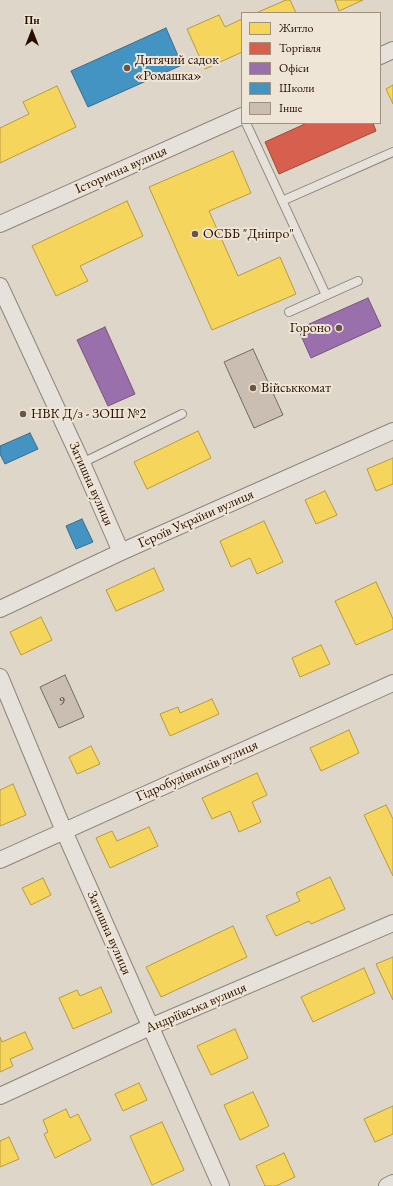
<!DOCTYPE html>
<html>
<head>
<meta charset="utf-8">
<style>
  body { margin:0 }
  #map { position:relative; width:393px; height:1186px; overflow:hidden; background:#ded6c9; font-family:"EB Garamond",serif }
  canvas { display:block }
  .legend { position:absolute; left:241px; top:12px; width:140px; height:112px; box-sizing:border-box; background:#efe5d6; border:1px solid #9f9080; margin:0; padding:5px 7px; list-style:none; font-size:12px; color:#281000 }
  .legend li { display:flex; align-items:center; gap:8px; height:20px }
  .legend b { width:20px; border:1px solid #9f9080 }
  .north { position:absolute; left:12px; top:12px; width:40px; height:40px; -webkit-text-stroke:3px #efe5d6; paint-order:stroke; rotate:0deg; font-size:11px; font-weight:700; line-height:16px; text-align:center; color:#281000 }
  .north::after { content:''; display:block; margin:auto; width:14px; height:18px; background:#281000; clip-path:polygon(50% 0,100% 100%,50% 72%,0 100%) }
</style>
</head>
<body>
<div id="map">
<canvas width="393" height="1186"></canvas>
<ul class="legend">
<li><b style="height:11px;background:#f6d55c"></b>Житло</li>
<li><b style="height:11px;background:#d6604d"></b>Торгівля</li>
<li><b style="height:11px;background:#9970ab"></b>Офіси</li>
<li><b style="height:11px;background:#4393c3"></b>Школи</li>
<li><b style="height:11px;background:#cabdb1"></b>Інше</li>
</ul>
<div class="north">Пн</div>
</div>
<script>
const ctx = document.querySelector('canvas').getContext('2d');
ctx.lineJoin = 'round';
function fill(path, color) {
  ctx.fillStyle = color;
  ctx.fill(path, 'evenodd');
}
function poly(rows) {
  const path = new Path2D();
  for (const r of rows) {
    path.moveTo(r[0], r[1]);
    for (let i = 2; i < r.length; i += 2) path.lineTo(r[i], r[i + 1]);
  }
  return path;
}
function strokePath(path, color, width, dash) {
  ctx.strokeStyle = color;
  ctx.lineWidth = width;
  ctx.lineCap = dash ? 'butt' : 'round';
  ctx.setLineDash(dash || []);
  ctx.stroke(path);
}
function write(font, color, halo, rows, align = 'center') {
  ctx.font = font + ' "EB Garamond",serif';
  ctx.lineWidth = 4;
  ctx.setLineDash([]);
  ctx.textBaseline = 'middle';
  ctx.strokeStyle = halo;
  ctx.fillStyle = color;
  for (const [text, x, y, turn = 0] of rows) {
    ctx.save();
    ctx.translate(x, y);
    ctx.rotate((+turn || 0) * Math.PI / 180);
    ctx.textAlign = isNaN(turn) ? turn : align;
    if (halo) ctx.strokeText(text, 0, 0);
    ctx.fillText(text, 0, 0);
    ctx.restore();
  }
}
const homes = poly([
  [286,0,290,0,296,13,256,13,286,0],
  [335,0,363,0,339,11,335,0],
  [219,15,225,27,242,19,242,52,205,69,187,29,219,15],
  [393,85,393,104,386,89,393,85],
  [57,86,76,127,0,163,0,128,29,114,23,102,57,86],
  [233,151,251,193,209,211,238,276,280,257,296,294,212,330,149,187,233,151],
  [127,201,143,236,80,266,88,281,56,296,32,246,127,201],
  [198,431,211,458,147,489,134,462,198,431],
  [393,458,393,484,376,491,367,469,393,458],
  [325,491,337,515,316,524,305,500,325,491],
  [264,521,283,562,257,574,250,558,231,567,220,541,264,521],
  [154,568,164,590,116,611,106,590,154,568],
  [376,582,393,619,393,629,356,645,335,601,376,582],
  [41,617,52,640,21,655,10,632,41,617],
  [321,645,330,664,300,677,292,658,321,645],
  [212,699,219,714,170,736,160,714,178,707,180,713,212,699],
  [349,730,359,753,321,771,310,748,349,730],
  [91,746,100,764,77,774,69,757,91,746],
  [257,773,267,795,252,802,261,822,239,832,230,811,212,819,202,798,257,773],
  [13,784,26,815,0,826,0,790,13,784],
  [386,805,393,819,393,876,364,815,386,805],
  [149,827,158,846,110,868,96,838,112,831,117,841,149,827],
  [330,877,345,909,311,924,309,921,276,936,266,916,300,901,296,893,330,877],
  [43,878,51,895,31,905,22,888,43,878],
  [233,926,247,957,161,997,146,967,233,926],
  [393,957,393,1000,376,964,393,957],
  [364,968,375,993,313,1022,301,997,364,968],
  [101,987,112,1012,73,1029,59,998,77,990,80,996,101,987],
  [235,1029,248,1058,211,1075,197,1046,235,1029],
  [25,1032,33,1049,10,1059,13,1066,0,1072,0,1037,2,1042,25,1032],
  [139,1083,147,1100,123,1111,115,1094,139,1083],
  [253,1092,269,1126,240,1140,224,1105,253,1092],
  [393,1106,393,1134,375,1142,364,1119,393,1106],
  [66,1109,70,1118,78,1114,91,1140,55,1158,44,1134,48,1132,43,1120,66,1109],
  [162,1122,184,1170,152,1185,130,1136,162,1122],
  [9,1137,19,1159,0,1167,0,1141,9,1137],
  [284,1153,295,1177,276,1186,265,1186,256,1166,284,1153]
]);
const shops = poly([
  [307,123,373,123,376,131,279,174,265,142,307,123]
]);
const offices = poly([
  [368,298,381,326,311,358,298,329,368,298],
  [105,327,135,394,108,406,77,340,105,327]
]);
const schools = poly([
  [166,28,182,65,88,107,71,71,166,28],
  [30,433,38,449,5,464,0,454,0,446,30,433],
  [82,519,93,542,76,549,66,526,82,519]
]);
const building = poly([
  [253,349,283,415,254,428,224,362,253,349],
  [65,675,84,717,59,728,40,687,65,675]
]);
const service = poly([
  [246,123,326,295],
  [282,201,393,152],
  [289,312,358,281],
  [82,463,182,414]
]);
const minor = poly([
  [380,56,393,50],
  [0,224,242,116],
  [0,286,82,463,121,552],
  [0,609,121,552,393,431],
  [0,677,64,831,221,1186],
  [0,860,393,683],
  [0,1096,150,1027,393,923],
  [387,1186,393,1183]
]);
const markers = [
  [127,68,4,"#685546"],
  [195,234,4,"#685546"],
  [339,328,4,"#685546"],
  [253,388,4,"#685546"],
  [23,414,4,"#685546"]
];
const numberNames = [
  ["9",62,702]
];
const poiNames = [
  ["Дитячий садок",135,60],
  ["«Ромашка»",135,76],
  ["ОСББ \"Днiпро\"",203,234],
  ["Гороно",331,328,"right"],
  ["Військкомат",261,388],
  ["НВК Д/з - ЗОШ №2",31,414]
];
const streetNames = [
  ["Історична вулиця",121,170,-24],
  ["Затишна вулиця",91,484,66],
  ["Героїв України вулиця",196,519,-24],
  ["Гідробудівників вулиця",197,771,-24],
  ["Затишна вулиця",109,933,66],
  ["Андріївська вулиця",196,1008,-23]
];
fill(homes, '#f6d55c');
strokePath(homes, '#b89a40', 1);
fill(shops, '#d6604d');
strokePath(shops, '#a24836', 1);
fill(offices, '#9970ab');
strokePath(offices, '#775378', 1);
fill(schools, '#4393c3');
strokePath(schools, '#3b6c88', 1);
fill(building, '#cabdb1');
strokePath(building, '#736b62', 1);
strokePath(service, '#8d857c', 10);
strokePath(minor, '#8d857c', 18);
strokePath(service, '#e6e1db', 8);
strokePath(minor, '#e6e1db', 16);
for (const [x, y, r, color] of markers) {
  const dot = new Path2D();
  dot.arc(x, y, r, 0, 2 * Math.PI);
  ctx.fillStyle = color;
  ctx.fill(dot);
  strokePath(dot, '#efe5d6', 1.5);
}
write('12px', '#523d2e', null, numberNames);
write('14px', '#281000', '#efe5d6', poiNames, 'left');
write('14px', '#281000', '#efe5d6', streetNames);
</script>
</body>
</html>
